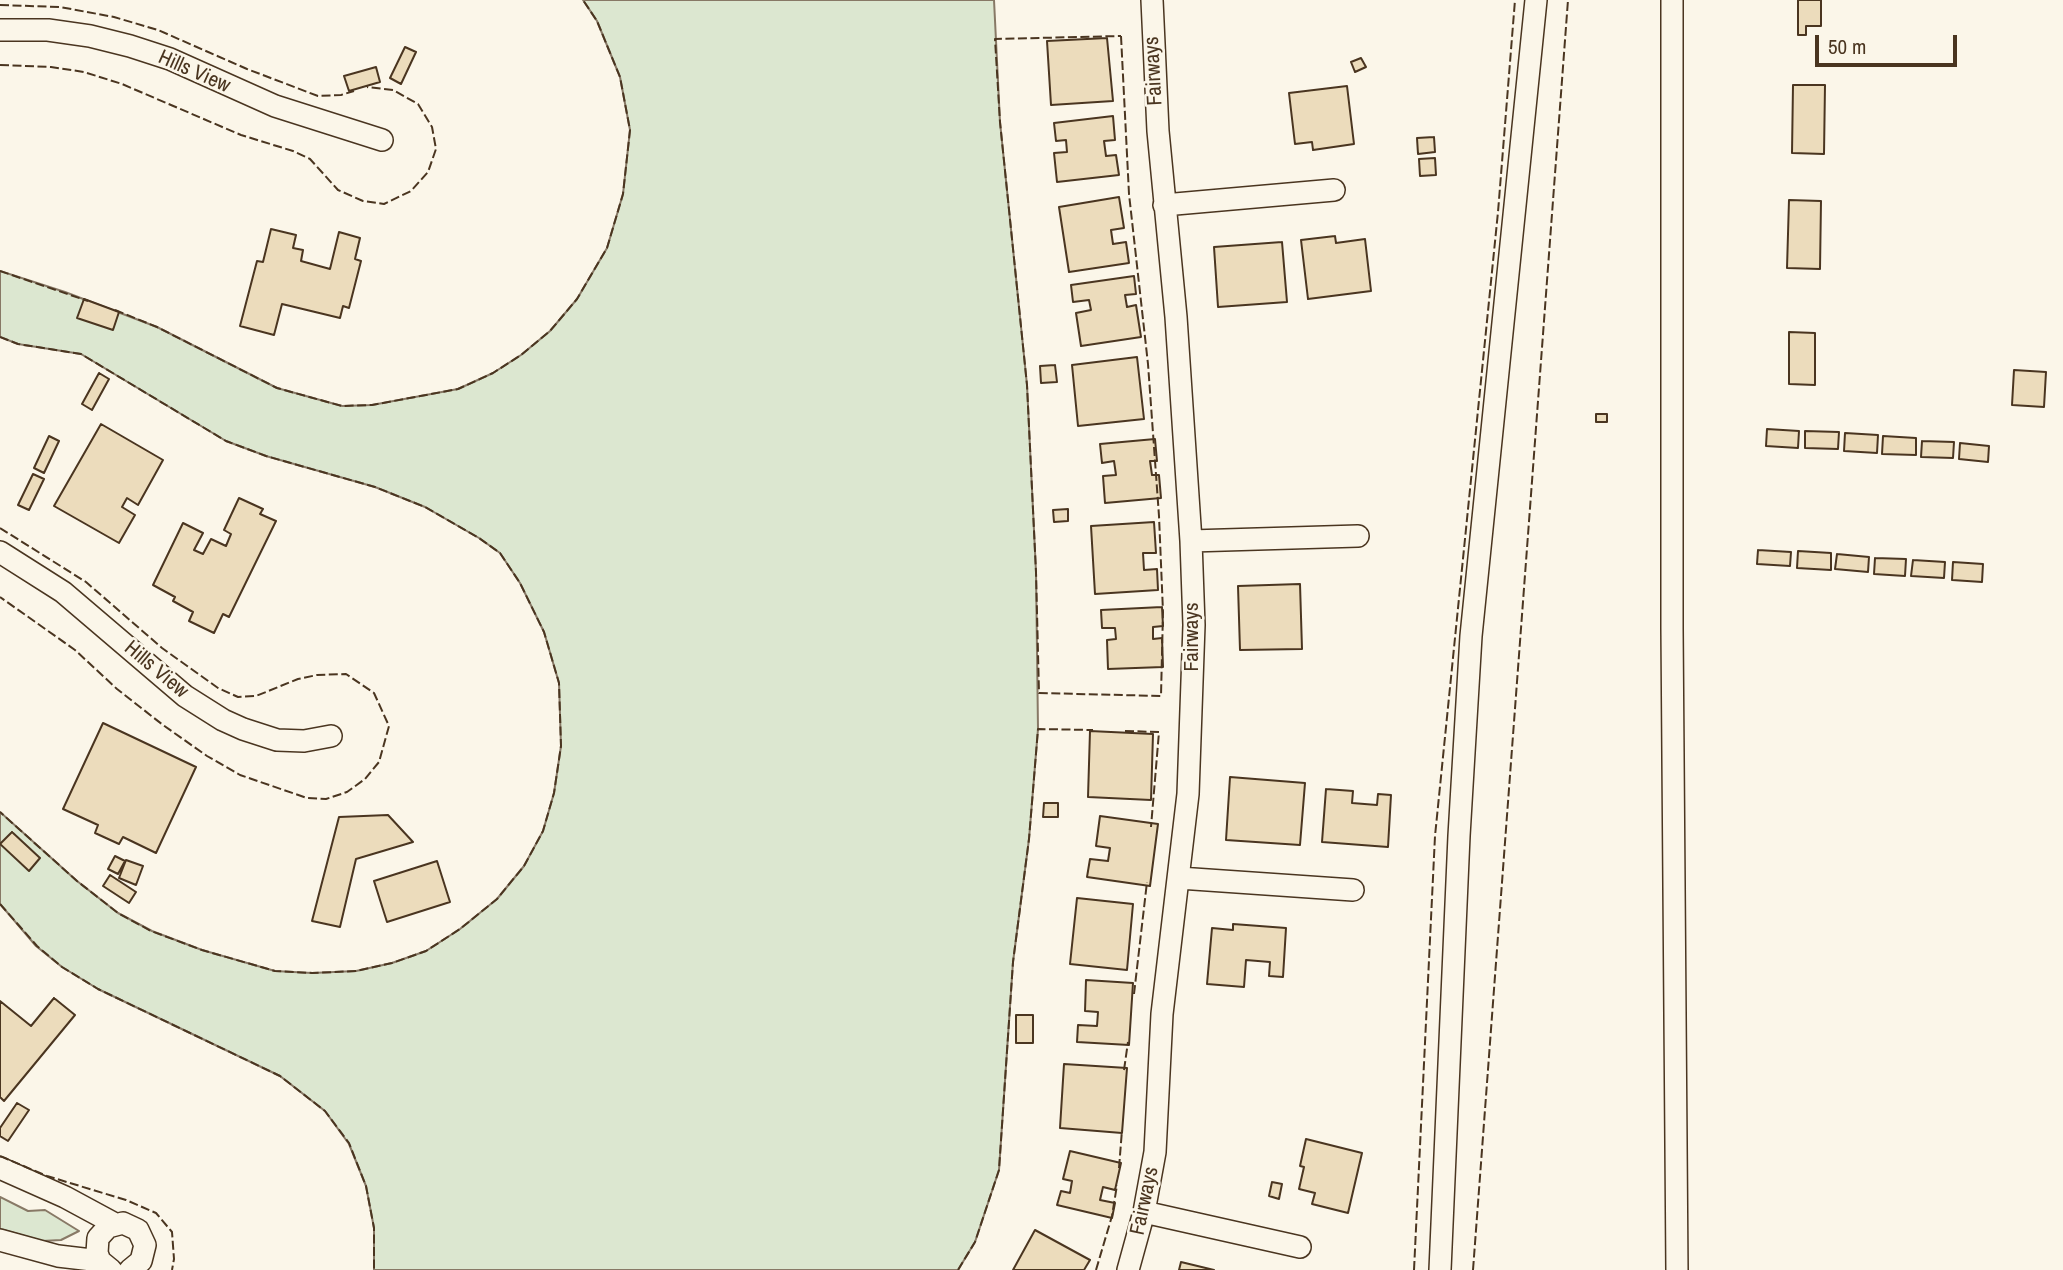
<!DOCTYPE html>
<html>
<head>
<meta charset="utf-8">
<style>
  body { margin:0 }
  #map { position:relative; width:2063px; height:1270px; overflow:hidden; background:#fbf6e9; font-family:"Archivo Narrow",sans-serif }
  canvas { display:block }
  .scale { position:absolute; left:1815px; top:35px; width:142px; height:32px; box-sizing:border-box; border:4px solid #4a3520; border-top:0; padding-left:9px; font-size:21px; line-height:24px; white-space:nowrap; color:#4a3520; -webkit-text-stroke:5px #fbf6e9; paint-order:stroke }
</style>
</head>
<body>
<div id="map">
<canvas width="2063" height="1270"></canvas>
<div class="scale">50 m</div>
</div>
<script>
const ctx = document.querySelector('canvas').getContext('2d');
ctx.lineJoin = 'round';
function fill(path, color) {
  ctx.fillStyle = color;
  ctx.fill(path, 'evenodd');
}
function poly(rows) {
  const path = new Path2D();
  for (const r of rows) {
    path.moveTo(r[0], r[1]);
    for (let i = 2; i < r.length; i += 2) path.lineTo(r[i], r[i + 1]);
  }
  return path;
}
function strokePath(path, color, width, dash) {
  ctx.strokeStyle = color;
  ctx.lineWidth = width;
  ctx.lineCap = dash ? 'butt' : 'round';
  ctx.setLineDash(dash || []);
  ctx.stroke(path);
}
function write(font, color, halo, rows, align = 'center') {
  ctx.font = font + ' "Archivo Narrow",sans-serif';
  ctx.lineWidth = 5;
  ctx.setLineDash([]);
  ctx.textBaseline = 'middle';
  ctx.strokeStyle = halo;
  ctx.fillStyle = color;
  for (const [text, x, y, turn = 0] of rows) {
    ctx.save();
    ctx.translate(x, y);
    ctx.rotate((+turn || 0) * Math.PI / 180);
    ctx.textAlign = isNaN(turn) ? turn : align;
    if (halo) ctx.strokeText(text, 0, 0);
    ctx.fillText(text, 0, 0);
    ctx.restore();
  }
}
const green = poly([
  [583,0,994,0,1000,122,1027,385,1036,572,1038,729,1029,839,1013,962,999,1170,975,1242,958,1270,374,1270,374,1228,366,1186,349,1144,325,1111,280,1076,98,989,62,967,36,946,0,904,0,812,77,881,118,913,152,931,202,950,275,971,312,973,356,971,392,963,426,951,460,929,497,899,524,866,543,831,554,793,561,746,559,683,544,632,520,583,500,553,479,538,425,507,375,487,266,456,226,441,81,354,18,344,0,337,0,271,65,292,157,327,277,388,342,406,372,405,458,389,493,373,521,355,550,331,577,299,607,248,623,194,630,130,620,77,597,21,583,0],
  [0,1197,28,1211,45,1210,79,1231,61,1240,42,1241,0,1229,0,1197]
]);
const building = poly([
  [1798,0,1821,0,1821,26,1806,26,1806,35,1798,35,1798,0],
  [1107,38,1113,101,1051,105,1047,41,1107,38],
  [405,47,416,52,401,84,390,78,405,47],
  [1361,58,1366,67,1355,72,1351,62,1361,58],
  [376,67,380,82,349,91,344,76,376,67],
  [1793,85,1825,85,1824,154,1792,153,1793,85],
  [1347,86,1354,144,1313,150,1312,142,1295,144,1289,93,1347,86],
  [1113,116,1115,140,1104,141,1106,156,1116,155,1119,175,1057,182,1054,153,1067,152,1066,140,1056,141,1054,123,1113,116],
  [1434,137,1435,152,1418,154,1417,138,1434,137],
  [1435,158,1436,175,1420,176,1419,159,1435,158],
  [1119,197,1124,228,1111,230,1113,244,1126,242,1129,263,1069,272,1059,207,1119,197],
  [1789,200,1821,201,1820,269,1787,268,1789,200],
  [271,229,296,235,293,248,303,250,301,261,330,269,339,232,360,238,355,259,361,261,349,308,343,306,340,318,282,304,274,335,240,326,257,261,263,262,271,229],
  [1335,236,1336,243,1365,239,1371,291,1308,299,1301,240,1335,236],
  [1282,242,1287,302,1218,307,1214,247,1282,242],
  [1134,276,1136,294,1125,295,1127,307,1136,305,1141,337,1081,346,1076,313,1091,310,1089,300,1073,302,1071,285,1134,276],
  [84,299,119,312,113,330,77,318,84,299],
  [1789,332,1815,333,1815,385,1789,384,1789,332],
  [1137,357,1144,419,1078,426,1072,365,1137,357],
  [1055,365,1057,382,1041,383,1040,366,1055,365],
  [2014,370,2046,372,2044,407,2012,405,2014,370],
  [99,373,109,379,92,410,82,404,99,373],
  [1596,414,1607,414,1607,422,1596,422,1596,414],
  [101,424,163,460,138,505,127,498,122,507,135,515,119,543,54,506,101,424],
  [1767,429,1799,431,1798,448,1766,446,1767,429],
  [1805,431,1839,432,1838,449,1805,448,1805,431],
  [1845,433,1878,435,1877,453,1844,451,1845,433],
  [49,436,59,441,44,473,34,468,49,436],
  [1883,436,1916,438,1916,455,1882,454,1883,436],
  [1155,439,1157,461,1150,461,1152,475,1159,475,1161,498,1105,503,1103,476,1116,475,1114,461,1102,463,1100,444,1155,439],
  [1922,441,1954,442,1953,458,1921,457,1922,441],
  [1960,443,1989,446,1988,462,1959,459,1960,443],
  [33,474,44,479,29,510,18,505,33,474],
  [239,498,263,509,260,514,276,521,229,617,223,614,214,633,189,621,193,612,173,601,175,597,153,585,183,523,203,533,194,550,203,554,211,539,226,546,231,534,224,530,239,498],
  [1068,509,1068,521,1054,522,1053,510,1068,509],
  [1154,522,1156,553,1143,553,1144,570,1157,569,1158,590,1095,594,1091,526,1154,522],
  [1758,550,1791,552,1790,566,1757,564,1758,550],
  [1798,551,1831,553,1831,570,1797,568,1798,551],
  [1837,554,1869,557,1868,572,1835,569,1837,554],
  [1875,558,1906,559,1905,576,1874,574,1875,558],
  [1913,560,1945,562,1944,578,1911,576,1913,560],
  [1953,562,1983,564,1982,582,1952,580,1953,562],
  [1300,584,1302,649,1240,650,1238,586,1300,584],
  [1162,607,1163,626,1153,627,1153,639,1162,638,1163,667,1108,669,1107,640,1116,639,1115,628,1102,628,1101,610,1162,607],
  [103,723,196,767,156,853,123,837,119,844,95,833,98,825,63,809,103,723],
  [1090,731,1153,734,1151,800,1088,797,1090,731],
  [1230,777,1305,783,1300,845,1226,840,1230,777],
  [1326,789,1353,791,1352,803,1377,805,1378,794,1391,795,1388,847,1322,842,1326,789],
  [1044,803,1058,803,1058,817,1043,817,1044,803],
  [388,815,413,842,356,859,340,927,312,921,339,817,388,815],
  [1100,816,1158,824,1150,886,1087,877,1090,859,1108,861,1110,848,1096,846,1100,816],
  [12,832,40,858,29,871,0,844,12,832],
  [115,856,125,861,118,874,108,869,115,856],
  [126,860,143,866,136,885,119,878,126,860],
  [437,861,450,902,387,922,374,881,437,861],
  [110,875,136,892,129,903,103,886,110,875],
  [1077,898,1133,904,1127,970,1070,964,1077,898],
  [1233,924,1286,928,1283,977,1269,976,1270,962,1246,960,1244,987,1207,984,1212,928,1233,930,1233,924],
  [1086,980,1133,983,1129,1045,1077,1042,1078,1025,1097,1026,1098,1012,1085,1011,1086,980],
  [54,998,75,1015,4,1101,0,1097,0,1001,31,1026,54,998],
  [1016,1015,1033,1015,1033,1043,1016,1043,1016,1015],
  [1064,1064,1127,1068,1122,1133,1060,1128,1064,1064],
  [17,1103,29,1110,8,1141,0,1136,0,1128,17,1103],
  [1306,1139,1362,1153,1348,1213,1312,1204,1315,1193,1299,1189,1304,1167,1300,1166,1306,1139],
  [1070,1151,1121,1163,1115,1190,1103,1187,1100,1200,1115,1203,1112,1218,1057,1205,1061,1191,1070,1193,1072,1181,1063,1179,1070,1151],
  [1272,1182,1282,1184,1279,1199,1269,1196,1272,1182],
  [1035,1230,1090,1260,1084,1270,1013,1270,1035,1230],
  [1181,1262,1214,1270,1179,1270,1181,1262]
]);
const minor = poly([
  [1672,0,1672,628,1677,1270],
  [0,30,48,30,90,36,130,46,170,59,275,106,382,140],
  [1164,205,1334,190],
  [1191,541,1358,536],
  [0,552,63,592,185,696,223,720,243,729,277,740,304,741,331,736],
  [1179,878,1353,890],
  [0,1168,65,1197,115,1224],
  [1144,1212,1300,1247],
  [0,1240,58,1256,100,1261],
  [111,1270,100,1261,97,1253,98,1238,108,1227,123,1223,138,1230,145,1245,141,1261,130,1270],
  [1128,1270,1144,1212,1155,1152,1162,1014,1188,794,1194,625,1191,541,1176,317,1158,131,1152,0],
  [1440,1270,1459,836,1471,636,1536,0]
]);
const fence = poly([
  [0,5,60,7,114,17,158,30,247,69,318,96,341,95,354,91],
  [1121,36,1129,194,1148,364,1159,516,1163,612,1161,696,1039,693,1036,572,1027,385,1000,122,995,39,1121,36],
  [0,65,51,67,84,72,122,84,241,135,293,151,310,159,338,190,363,201,384,204,411,191,428,172,436,149,432,127,418,104,393,90,367,87],
  [0,271,88,301],
  [115,310,157,327,277,388,342,406,372,405,458,389,493,373,521,355,550,331,577,299,607,248,623,194,630,130,620,77,597,21,583,0],
  [0,337,18,344,81,354,226,441,266,456,375,487,425,507,479,538,500,553,520,583,544,632,559,683,561,746,554,793,543,831,524,866,497,899,460,929,426,951,392,963,356,971,312,973,275,971,202,950,151,931,118,913,77,881,0,812],
  [0,528,86,582,162,648,218,688,238,697,256,696,298,679,317,675,346,674,374,693,389,726,379,762,365,779,347,792,326,799,307,798,240,775,207,756,163,725,117,689,75,650,0,597],
  [1125,731,1159,732,1151,827],
  [0,904,37,946,62,967,98,989,280,1076,325,1111,349,1143,366,1186,374,1228,374,1270],
  [1134,994,1147,882],
  [1124,1070,1128,1042],
  [0,1156,47,1176,126,1200,156,1213,172,1232,174,1259,172,1270],
  [1119,1168,1122,1130],
  [958,1270,975,1242,999,1170,1013,962,1029,839,1038,729,1093,730],
  [1096,1270,1112,1216,1117,1185],
  [1414,1270,1435,836,1498,212,1515,0],
  [1473,1270,1568,0]
]);
const streetNames = [
  ["Fairways",1154,71,-93],
  ["Hills View",194,72,24],
  ["Fairways",1192,637,-90],
  ["Hills View",156,670,40],
  ["Fairways",1145,1201,-78]
];
fill(green, '#dce7d0');
strokePath(green, '#887966', 2);
fill(building, '#ecdcbc');
strokePath(building, '#4a3520', 2);
strokePath(minor, '#4a3520', 24);
strokePath(minor, '#fbf6e9', 21);
strokePath(fence, '#4a3520', 2, [9, 3.5]);
write('21px', '#4a3520', '#fbf6e9', streetNames);
</script>
</body>
</html>
